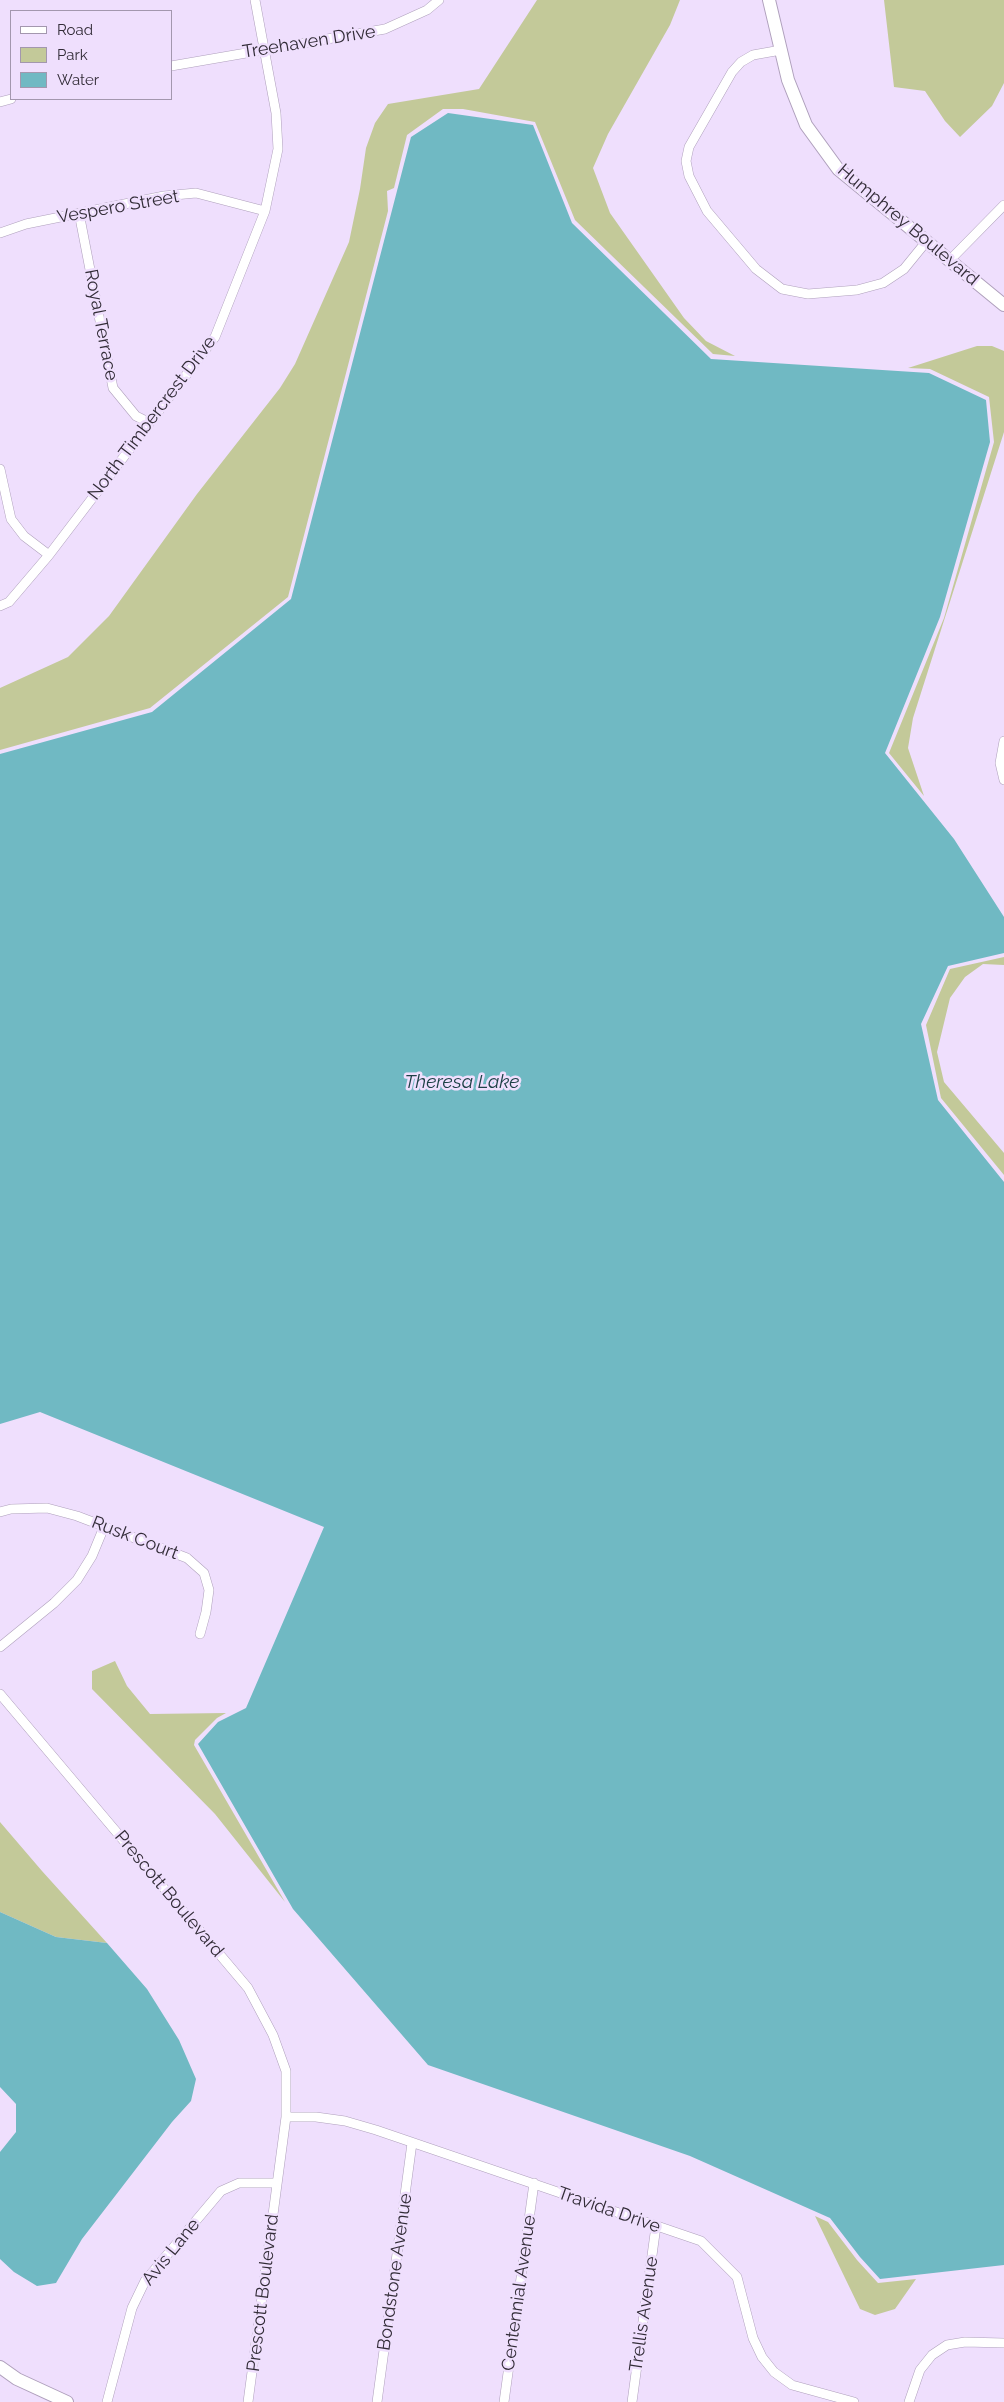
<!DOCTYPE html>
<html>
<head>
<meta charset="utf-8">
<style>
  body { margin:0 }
  #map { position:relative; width:1004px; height:2402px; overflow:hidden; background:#efdffd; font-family:Raleway,sans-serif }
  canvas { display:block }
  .legend { position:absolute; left:10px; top:10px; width:162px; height:90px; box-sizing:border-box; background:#efdffd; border:1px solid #a397ae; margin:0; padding:6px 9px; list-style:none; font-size:15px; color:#322c37 }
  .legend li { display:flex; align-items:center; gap:10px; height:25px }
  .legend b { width:25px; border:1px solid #a397ae }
</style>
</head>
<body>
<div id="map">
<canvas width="1004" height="2402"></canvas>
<ul class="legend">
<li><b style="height:6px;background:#fff"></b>Road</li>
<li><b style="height:14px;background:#c3c999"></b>Park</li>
<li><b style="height:14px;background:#70b9c3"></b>Water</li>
</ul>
</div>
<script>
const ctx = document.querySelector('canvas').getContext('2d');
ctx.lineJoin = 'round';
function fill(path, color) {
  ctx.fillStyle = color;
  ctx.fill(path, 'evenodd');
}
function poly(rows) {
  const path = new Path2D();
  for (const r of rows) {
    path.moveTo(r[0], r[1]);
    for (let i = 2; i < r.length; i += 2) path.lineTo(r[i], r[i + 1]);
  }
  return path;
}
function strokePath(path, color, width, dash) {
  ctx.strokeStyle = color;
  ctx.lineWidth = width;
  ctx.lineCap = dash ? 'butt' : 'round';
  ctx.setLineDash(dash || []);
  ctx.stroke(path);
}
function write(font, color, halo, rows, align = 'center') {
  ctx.font = font + ' Raleway,sans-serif';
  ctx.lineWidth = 5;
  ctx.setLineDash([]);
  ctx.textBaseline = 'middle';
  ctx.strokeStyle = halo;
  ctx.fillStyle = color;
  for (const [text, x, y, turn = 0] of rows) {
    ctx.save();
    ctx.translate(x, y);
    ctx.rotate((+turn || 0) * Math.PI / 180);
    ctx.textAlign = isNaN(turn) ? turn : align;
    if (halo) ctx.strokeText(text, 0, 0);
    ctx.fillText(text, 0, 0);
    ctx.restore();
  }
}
const green = poly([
  [537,0,680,0,670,25,608,134,593,168,610,213,684,318,706,341,735,356,713,354,575,220,535,122,463,109,443,109,407,135,394,188,387,191,388,211,288,597,150,708,0,750,0,688,68,657,109,616,197,494,280,388,295,364,349,242,360,189,366,148,375,123,388,104,479,89],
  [884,0,1004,0,1004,83,992,106,960,137,945,121,925,91,894,87],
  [977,346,992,346,1004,351,1004,432,913,718,908,748,924,796,889,753,944,618,994,442,989,397,930,369,908,368],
  [1004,957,1004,965,983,964,965,977,950,998,937,1052,944,1082,1004,1153,1004,1175,941,1098,926,1025,950,969],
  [115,1661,127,1686,150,1714,226,1713,217,1718,195,1740,194,1745,285,1902,215,1814,92,1689,92,1671],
  [0,1822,42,1871,107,1943,56,1937,0,1912],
  [815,2216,828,2222,857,2260,878,2283,916,2279,895,2309,875,2315,860,2309]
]);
const water = poly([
  [448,113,533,125,572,223,711,359,929,373,986,400,990,442,940,617,885,753,954,839,1004,917,1004,953,948,966,921,1024,938,1100,1004,1182,1004,2265,880,2279,860,2257,830,2218,690,2156,428,2065,293,1909,198,1744,218,1722,246,1708,324,1527,40,1412,0,1424,0,754,152,712,291,599,411,137],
  [0,1912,56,1937,107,1943,147,1989,179,2040,196,2079,191,2101,172,2122,82,2239,56,2283,37,2286,14,2272,0,2259,0,2152,16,2132,16,2104,0,2087]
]);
const street = poly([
  [781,50,753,55,741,62,732,72,689,147,686,161,689,176,707,211,756,269,782,289,808,294,857,290,883,283,904,269,926,242],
  [171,66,385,29,427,10,439,0],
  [0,102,11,99],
  [79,213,113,388,136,416,148,422],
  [0,233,26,224,164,196,196,193,265,211],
  [949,261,1004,205],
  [0,469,11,519,24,536,49,555],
  [0,606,9,602,49,555,215,337,265,211,278,149,276,113,255,0],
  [1004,741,1000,763,1004,780],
  [0,1512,11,1509,47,1508,77,1516,187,1558,204,1573,209,1590,206,1612,200,1634],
  [0,1647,54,1603,77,1580,92,1556,104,1527],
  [0,1694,248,1988,273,2035,286,2071,286,2117,248,2402],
  [286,2117,316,2117,345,2121,376,2130,701,2241,737,2277,753,2338,762,2357,774,2372,792,2385,854,2402],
  [107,2402,132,2308,145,2281,221,2191,239,2183,277,2183],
  [377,2402,412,2143],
  [504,2402,534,2183],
  [632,2402,656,2226],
  [909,2402,920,2370,932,2355,947,2345,965,2342,1004,2343]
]);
const secondary = poly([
  [769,0,788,80,806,125,838,169,1004,305],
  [0,2367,17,2379,67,2402]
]);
const streetNames = [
  ["Treehaven Drive",309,42,-9],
  ["Vespero Street",118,207,-10],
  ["Humphrey Boulevard",908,225,40],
  ["Royal Terrace",101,325,79],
  ["North Timbercrest Drive",152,418,-53],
  ["Rusk Court",135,1538,21],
  ["Prescott Boulevard",169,1894,50],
  ["Travida Drive",609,2210,19],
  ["Avis Lane",171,2252,-51],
  ["Bondstone Avenue",395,2272,-82],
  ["Prescott Boulevard",263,2293,-83],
  ["Centennial Avenue",519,2293,-82],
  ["Trellis Avenue",644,2314,-82]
];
const waterNames = [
  ["Theresa Lake",462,1082]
];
fill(green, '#c3c999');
fill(water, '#70b9c3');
strokePath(street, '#afa0bc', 10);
strokePath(secondary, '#afa0bc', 14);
strokePath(street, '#fff', 9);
strokePath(secondary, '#fff', 12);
write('18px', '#322c37', '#efdffd', streetNames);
write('italic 19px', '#1d4146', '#efdffd', waterNames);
</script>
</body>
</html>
